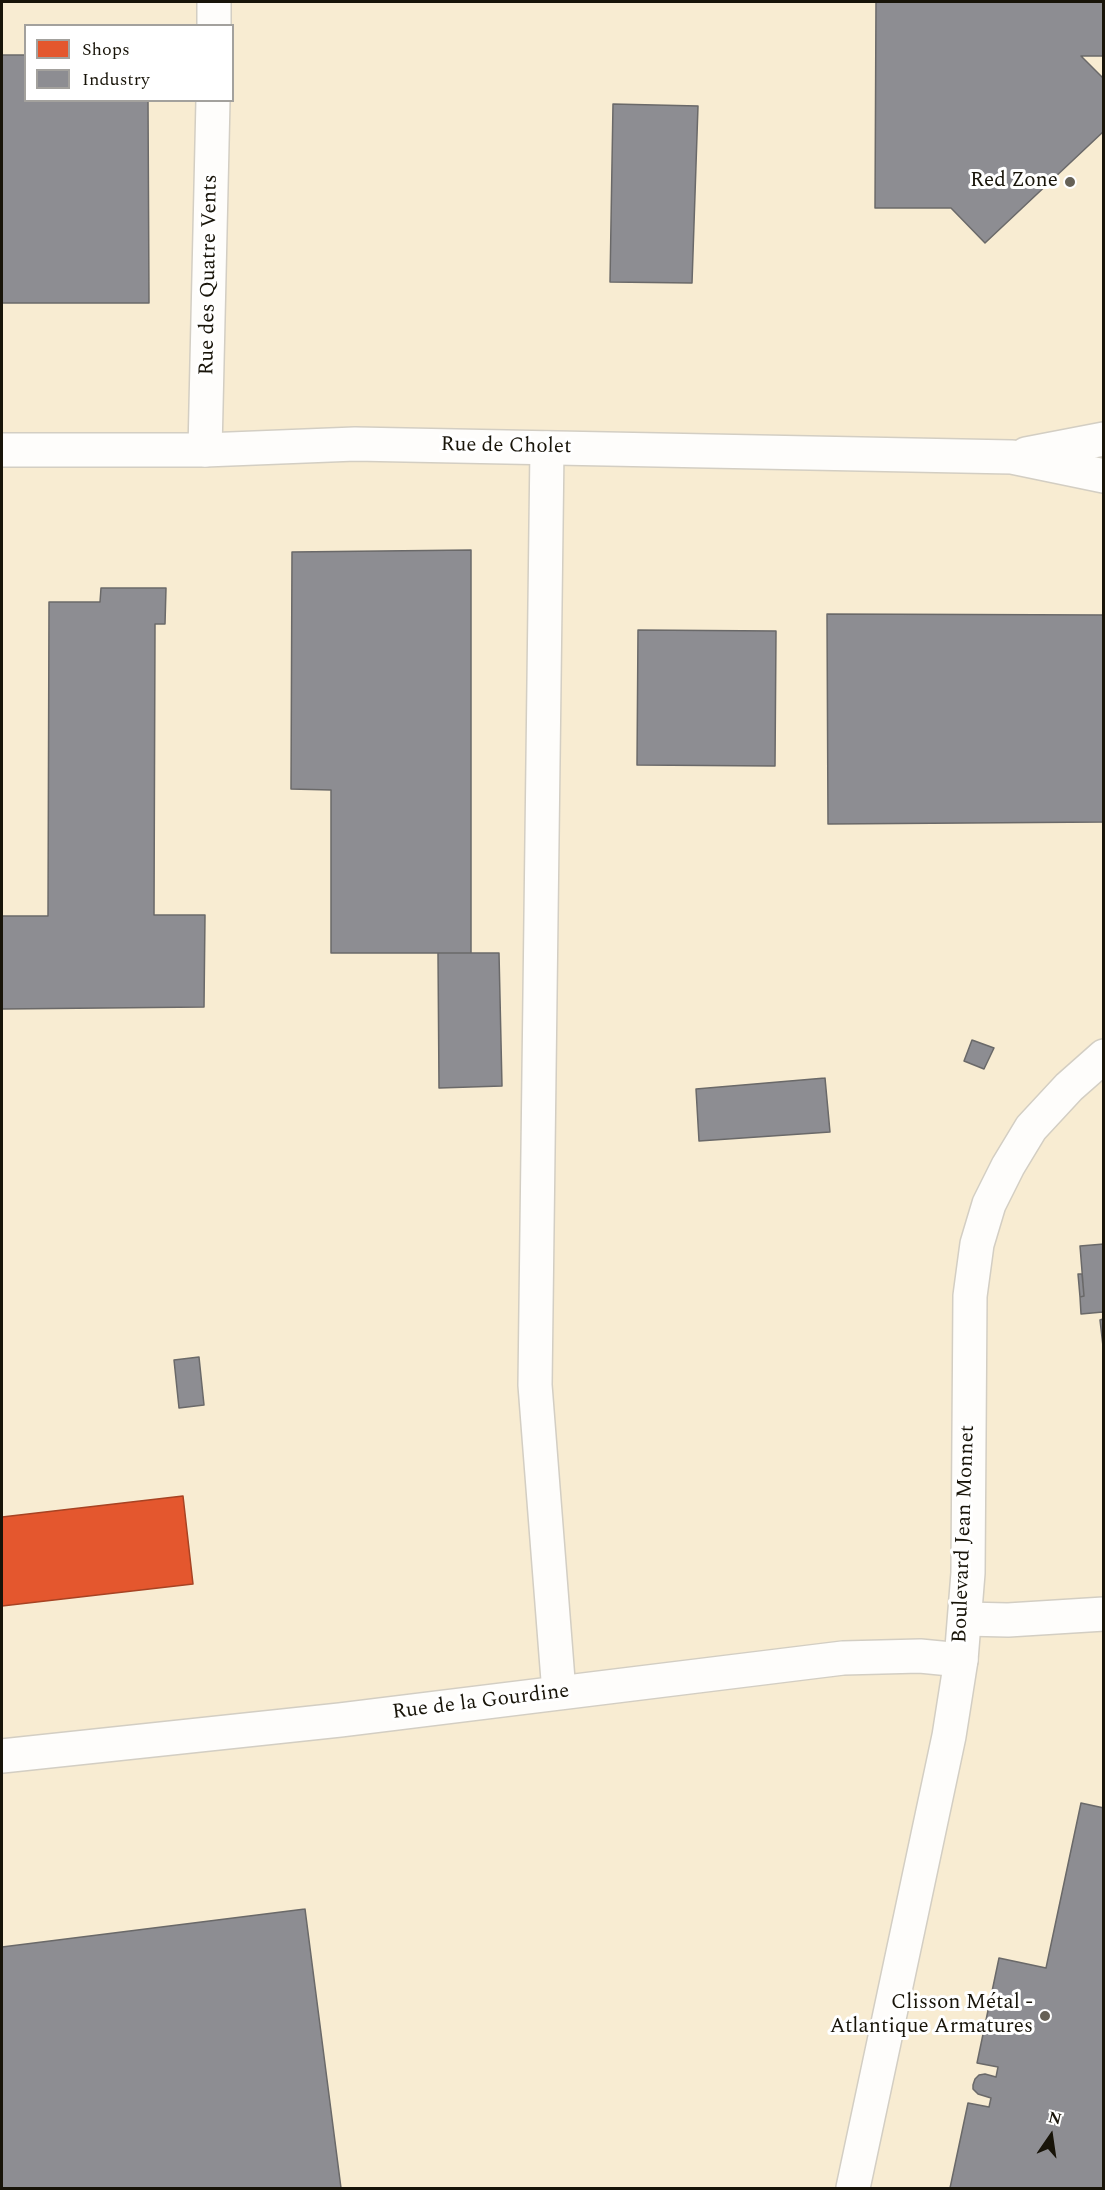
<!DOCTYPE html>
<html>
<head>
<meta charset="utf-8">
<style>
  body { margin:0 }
  #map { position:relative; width:1105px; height:2190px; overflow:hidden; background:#f7f1e5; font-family:Spectral,serif }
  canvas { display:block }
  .frame { position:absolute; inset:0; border:3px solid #181409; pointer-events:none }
  .legend { position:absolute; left:24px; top:24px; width:210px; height:78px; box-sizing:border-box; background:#fff; border:2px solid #a3a19d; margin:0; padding:8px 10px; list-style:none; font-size:18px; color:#181409 }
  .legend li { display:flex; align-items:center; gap:12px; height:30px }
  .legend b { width:30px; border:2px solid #a3a19d }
  .north { position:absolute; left:1021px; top:2106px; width:60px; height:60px; -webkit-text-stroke:4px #fff; paint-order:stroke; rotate:13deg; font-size:16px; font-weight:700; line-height:24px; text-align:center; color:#181409 }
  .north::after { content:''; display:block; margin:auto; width:21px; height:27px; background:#181409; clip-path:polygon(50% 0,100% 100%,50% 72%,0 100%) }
</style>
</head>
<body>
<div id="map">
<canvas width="1105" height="2190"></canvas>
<div class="frame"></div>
<ul class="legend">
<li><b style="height:16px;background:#e4572e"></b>Shops</li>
<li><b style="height:16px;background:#8d8d92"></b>Industry</li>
</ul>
<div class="north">N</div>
</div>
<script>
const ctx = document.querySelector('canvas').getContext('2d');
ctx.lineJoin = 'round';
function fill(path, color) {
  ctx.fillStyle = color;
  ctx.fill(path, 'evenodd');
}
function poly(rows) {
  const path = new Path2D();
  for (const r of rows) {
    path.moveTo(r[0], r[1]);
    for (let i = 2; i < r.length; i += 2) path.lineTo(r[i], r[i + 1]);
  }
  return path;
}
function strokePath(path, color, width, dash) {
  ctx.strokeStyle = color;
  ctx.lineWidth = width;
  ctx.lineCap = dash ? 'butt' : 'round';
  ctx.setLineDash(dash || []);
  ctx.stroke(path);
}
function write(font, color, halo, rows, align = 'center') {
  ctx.font = font + ' Spectral,serif';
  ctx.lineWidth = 6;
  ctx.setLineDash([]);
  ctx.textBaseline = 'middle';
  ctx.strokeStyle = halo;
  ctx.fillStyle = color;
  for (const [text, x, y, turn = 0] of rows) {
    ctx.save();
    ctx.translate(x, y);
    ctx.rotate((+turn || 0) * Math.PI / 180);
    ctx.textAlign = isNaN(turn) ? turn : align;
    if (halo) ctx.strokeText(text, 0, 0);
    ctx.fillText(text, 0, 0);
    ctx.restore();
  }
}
const built = poly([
  [2,2,1103,2,1103,2188,2,2188],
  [26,26,232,26,232,100,26,100]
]);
const shops = poly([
  [183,1496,193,1584,2,1606,2,1517,183,1496]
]);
const industry = poly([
  [876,2,1104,2,1104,56,1081,56,1104,79,1104,131,985,243,951,208,875,208,876,2],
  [2,55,26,55,26,100,148,100,149,303,2,303,2,55],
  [613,104,698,106,692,283,610,282,613,104],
  [471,550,471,953,331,953,331,790,291,789,292,552,471,550],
  [101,588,166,588,165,624,155,624,154,915,205,915,204,1007,2,1009,2,916,48,916,49,602,100,602,101,588],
  [827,614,1104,615,1104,822,828,824,827,614],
  [638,630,776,631,775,766,637,765,638,630],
  [438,953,499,953,502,1086,439,1088,438,953],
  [972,1040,994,1048,984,1069,964,1061,972,1040],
  [825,1078,830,1132,699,1141,696,1089,825,1078],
  [1104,1244,1104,1355,1100,1320,1103,1319,1103,1312,1081,1314,1080,1297,1084,1296,1080,1246,1104,1244],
  [1078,1274,1082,1274,1084,1296,1080,1297,1078,1274],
  [199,1357,204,1405,179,1408,174,1360,199,1357],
  [1081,1803,1104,1808,1104,2188,950,2188,968,2103,989,2107,991,2098,978,2094,973,2089,973,2085,975,2079,979,2075,985,2074,996,2077,998,2067,977,2063,999,1958,1046,1968,1081,1803],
  [305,1909,341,2188,2,2188,2,1947,305,1909]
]);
const minor = poly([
  [214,26,214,2],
  [547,448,535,1385,559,1693],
  [205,450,213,100],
  [965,1619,1008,1620,1104,1614],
  [2,1756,340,1720,843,1658,920,1656,961,1660]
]);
const major = poly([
  [2,450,205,450,355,444,1012,457,1104,476],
  [1026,454,1104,439],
  [853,2188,949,1736,961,1660,968,1573,970,1296,977,1244,989,1204,1008,1166,1031,1128,1069,1087,1104,1056]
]);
const markers = [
  [1070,182,6,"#666156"],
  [1045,2016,6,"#666156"]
];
const poiNames = [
  ["Red Zone",1058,182],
  ["Clisson Métal -",1033,2004],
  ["Atlantique Armatures",1033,2028]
];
const streetNames = [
  ["Rue des Quatre Vents",210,275,-89],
  ["Rue de Cholet",506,447,1],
  ["Boulevard Jean Monnet",965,1534,-88],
  ["Rue de la Gourdine",481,1703,-7]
];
fill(built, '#f8ecd2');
fill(shops, '#e4572e');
strokePath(shops, '#a74323', 1.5);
fill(industry, '#8d8d92');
strokePath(industry, '#6a6969', 1.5);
strokePath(minor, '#d3cec3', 36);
strokePath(major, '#d3cec3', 36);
strokePath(minor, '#fefdfb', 33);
strokePath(major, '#fefdfb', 33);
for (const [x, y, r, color] of markers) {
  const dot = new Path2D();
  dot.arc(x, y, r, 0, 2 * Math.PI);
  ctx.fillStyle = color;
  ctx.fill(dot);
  strokePath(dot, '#fff', 2);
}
write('21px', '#181409', '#fff', poiNames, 'right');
write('21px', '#181409', '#fff', streetNames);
</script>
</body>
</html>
